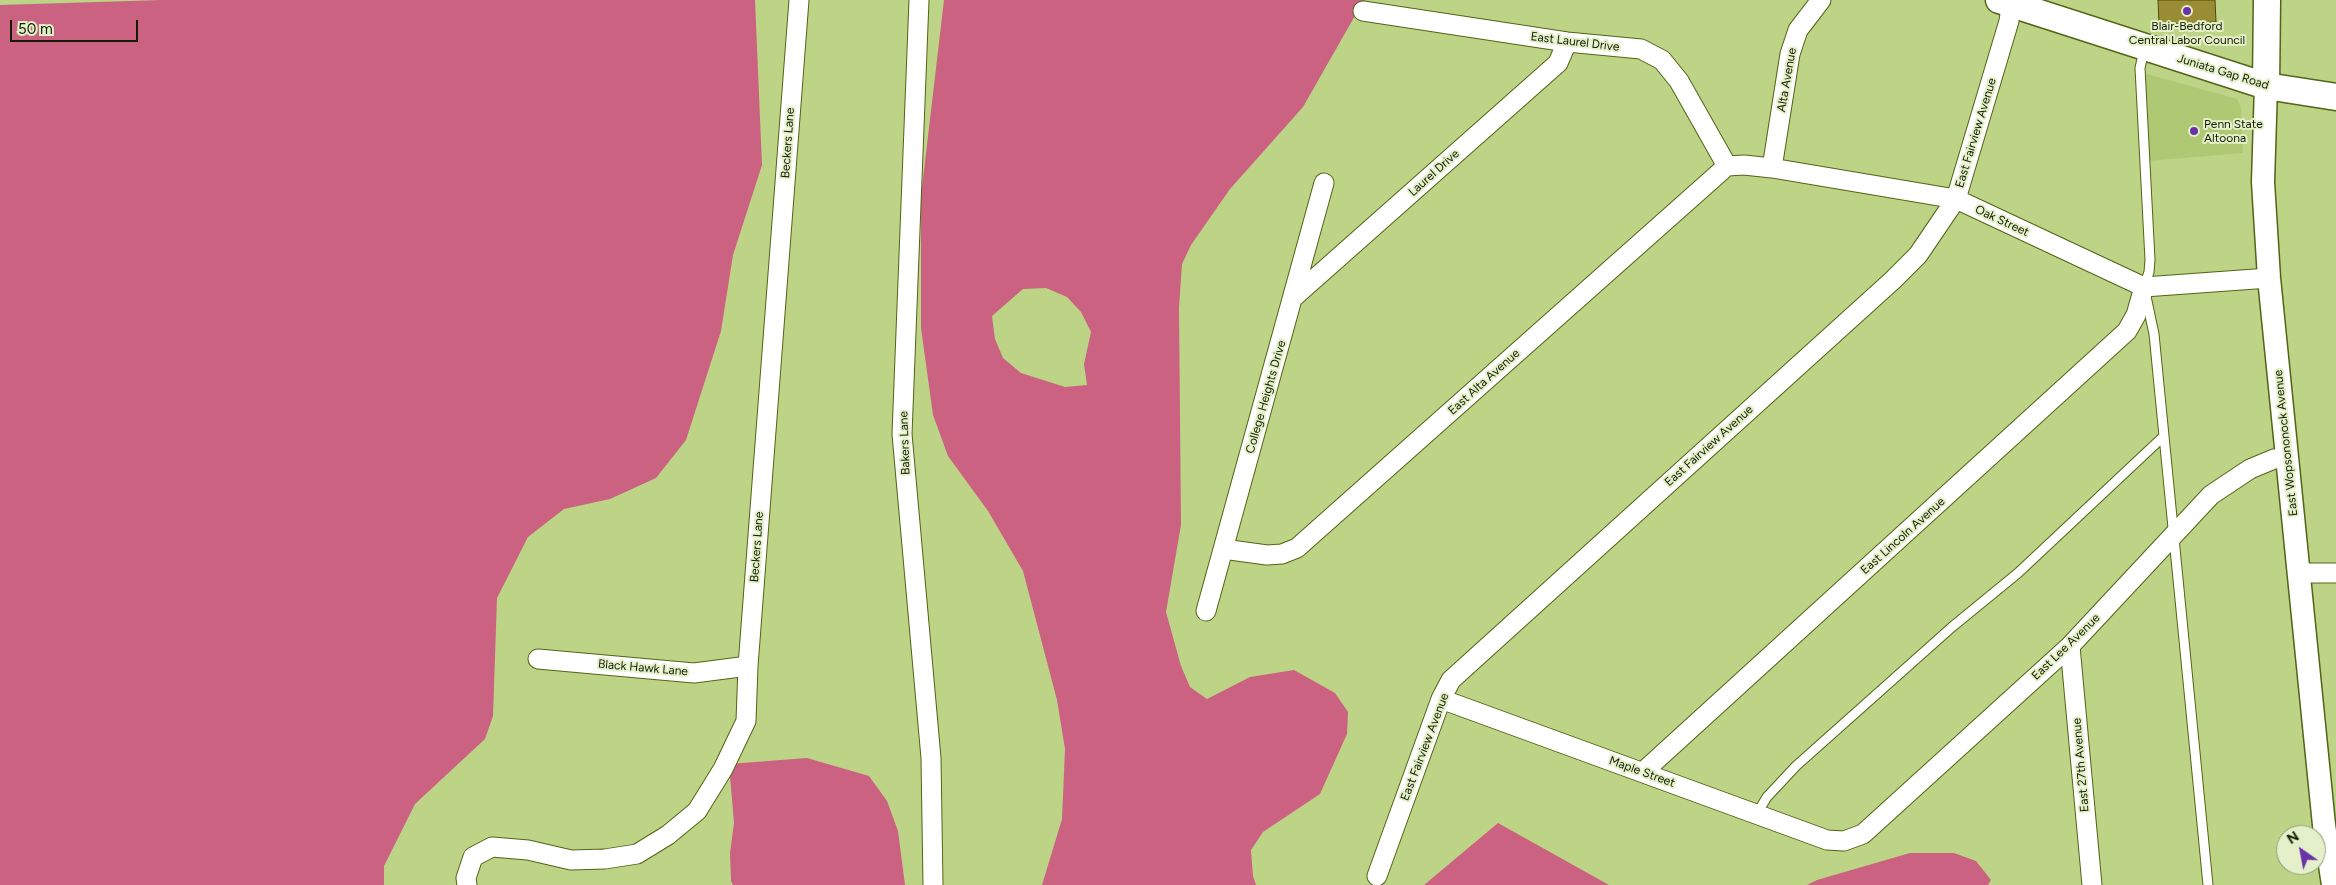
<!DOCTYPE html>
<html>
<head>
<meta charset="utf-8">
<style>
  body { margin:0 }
  #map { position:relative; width:2336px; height:885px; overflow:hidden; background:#bdd487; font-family:Figtree,sans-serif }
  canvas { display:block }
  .north { position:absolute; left:2276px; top:825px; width:50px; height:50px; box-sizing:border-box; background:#e3f0c9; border:1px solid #909b79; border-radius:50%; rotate:327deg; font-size:14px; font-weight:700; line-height:20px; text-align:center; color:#141b00 }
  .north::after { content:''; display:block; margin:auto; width:18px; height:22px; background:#6b31a7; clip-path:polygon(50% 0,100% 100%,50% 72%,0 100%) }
  .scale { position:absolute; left:10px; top:20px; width:128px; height:22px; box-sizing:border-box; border:2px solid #141b00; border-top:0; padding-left:6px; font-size:15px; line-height:18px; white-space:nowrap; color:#141b00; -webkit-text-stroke:4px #e3f0c9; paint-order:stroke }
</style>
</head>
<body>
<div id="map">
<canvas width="2336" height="885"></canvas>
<div class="north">N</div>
<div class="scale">50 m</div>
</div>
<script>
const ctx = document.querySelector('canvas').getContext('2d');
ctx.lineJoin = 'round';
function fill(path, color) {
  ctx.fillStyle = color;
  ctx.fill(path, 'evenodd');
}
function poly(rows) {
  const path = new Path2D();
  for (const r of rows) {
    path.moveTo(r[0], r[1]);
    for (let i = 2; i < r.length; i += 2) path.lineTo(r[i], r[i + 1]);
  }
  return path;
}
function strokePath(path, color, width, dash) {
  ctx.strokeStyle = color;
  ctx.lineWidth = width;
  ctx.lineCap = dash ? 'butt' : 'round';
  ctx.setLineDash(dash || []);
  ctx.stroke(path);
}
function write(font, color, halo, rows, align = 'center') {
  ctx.font = font + ' Figtree,sans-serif';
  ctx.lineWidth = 4;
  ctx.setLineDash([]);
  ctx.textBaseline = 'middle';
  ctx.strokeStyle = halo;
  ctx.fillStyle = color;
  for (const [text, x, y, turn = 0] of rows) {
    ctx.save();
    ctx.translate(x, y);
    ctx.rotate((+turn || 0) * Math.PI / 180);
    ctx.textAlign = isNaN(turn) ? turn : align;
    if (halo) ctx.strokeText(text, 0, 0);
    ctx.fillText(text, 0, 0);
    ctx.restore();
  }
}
const built = poly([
  [2147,74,2237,99,2241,108,2243,153,2148,161,2141,76]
]);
const forest = poly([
  [162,0,755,0,762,165,733,255,721,331,686,440,656,478,610,499,564,509,528,537,497,598,493,716,485,739,415,804,384,866,384,885,0,885,0,5],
  [944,0,1365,0,1363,11,1356,14,1303,107,1230,189,1191,245,1182,264,1179,308,1181,525,1166,612,1181,666,1190,687,1207,699,1250,677,1294,670,1335,693,1348,712,1347,734,1320,794,1263,832,1251,850,1253,876,1256,885,1042,885,1062,819,1065,749,1057,700,1023,571,988,511,948,456,933,415,921,328,921,196],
  [1046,288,1067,297,1081,312,1091,332,1084,364,1087,385,1065,387,1021,373,1003,358,995,339,992,316,1023,289],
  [807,758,869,776,887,801,898,831,905,885,733,885,731,881,730,853,734,823,729,764],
  [1498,823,1609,885,1424,885],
  [1910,853,1954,853,1976,861,1991,880,1988,885,1807,885,1817,880]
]);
const building = poly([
  [2158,0,2215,0,2216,22,2159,25,2158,0]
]);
const service = poly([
  [2144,50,2140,68,2150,260,2149,272,2144,287,2154,334,2208,885],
  [1756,815,1767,797,1796,766,1952,627,2018,573,2164,436]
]);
const minor = poly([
  [919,0,902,434,931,758,933,885],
  [1363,11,1567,42,1641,49,1662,60,1679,81,1727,166],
  [1727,166,1744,165,1772,168,1956,199,2144,287,2269,278],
  [1772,168,1790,54,1798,30,1821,0],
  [1294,297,1558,63,1567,42],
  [1223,549,1267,555,1282,554,1297,548,1727,166],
  [2299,573,2336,573],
  [1206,611,1324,183],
  [2070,646,2092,885],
  [538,659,694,673,748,666],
  [1441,699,1827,840,1844,841,1863,834,2070,646,2211,495,2250,469,2274,459,2287,458],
  [1643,772,2127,331,2136,315,2144,287],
  [1377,876,1441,699,1451,680,1893,280,1918,255,1956,199,2009,21,2012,0],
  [467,885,466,878,473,857,492,847,528,850,571,860,605,859,637,854,668,835,697,811,723,769,746,721,748,666,799,0]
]);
const tertiary = poly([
  [2266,86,2263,182,2269,278,2324,825,2333,885]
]);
const secondary = poly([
  [1999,0,2266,86,2336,97],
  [2266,86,2267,0]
]);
const markers = [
  [2187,11,5,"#6b31a7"],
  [2194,131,5,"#6b31a7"]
];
const poiNames = [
  ["Blair-Bedford",2187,26],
  ["Central Labor Council",2187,40],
  ["Penn State",2204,124,"left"],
  ["Altoona",2204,138,"left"]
];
const streetNames = [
  ["East Laurel Drive",1575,42,7],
  ["Juniata Gap Road",2223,72,17],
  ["Alta Avenue",1787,80,-80],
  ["East Fairview Avenue",1976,133,-73],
  ["Beckers Lane",788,143,-86],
  ["Laurel Drive",1434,173,-42],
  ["Oak Street",2002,221,25],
  ["East Alta Avenue",1484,382,-42],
  ["College Heights Drive",1266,397,-74],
  ["Bakers Lane",905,443,-92],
  ["East Wopsononock Avenue",2286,443,-96],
  ["East Fairview Avenue",1709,446,-42],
  ["East Lincoln Avenue",1903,536,-42],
  ["Beckers Lane",757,547,-86],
  ["East Lee Avenue",2066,647,-44],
  ["Black Hawk Lane",643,668,5],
  ["East Fairview Avenue",1425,747,-69],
  ["East 27th Avenue",2081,765,-95],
  ["Maple Street",1642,772,20]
];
fill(built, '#afc873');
fill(forest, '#cb6282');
fill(building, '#988d34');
strokePath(building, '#524a03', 1);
strokePath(service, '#526415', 11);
strokePath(minor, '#526415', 21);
strokePath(tertiary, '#526415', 25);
strokePath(secondary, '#526415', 29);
strokePath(service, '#fff', 9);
strokePath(minor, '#fff', 19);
strokePath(tertiary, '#fff', 22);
strokePath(secondary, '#fff', 26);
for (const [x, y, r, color] of markers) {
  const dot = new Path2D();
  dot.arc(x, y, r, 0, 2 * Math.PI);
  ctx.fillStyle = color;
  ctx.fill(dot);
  strokePath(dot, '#e3f0c9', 2);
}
write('12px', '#141b00', '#e3f0c9', poiNames);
write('12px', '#141b00', '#e3f0c9', streetNames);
</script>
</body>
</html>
